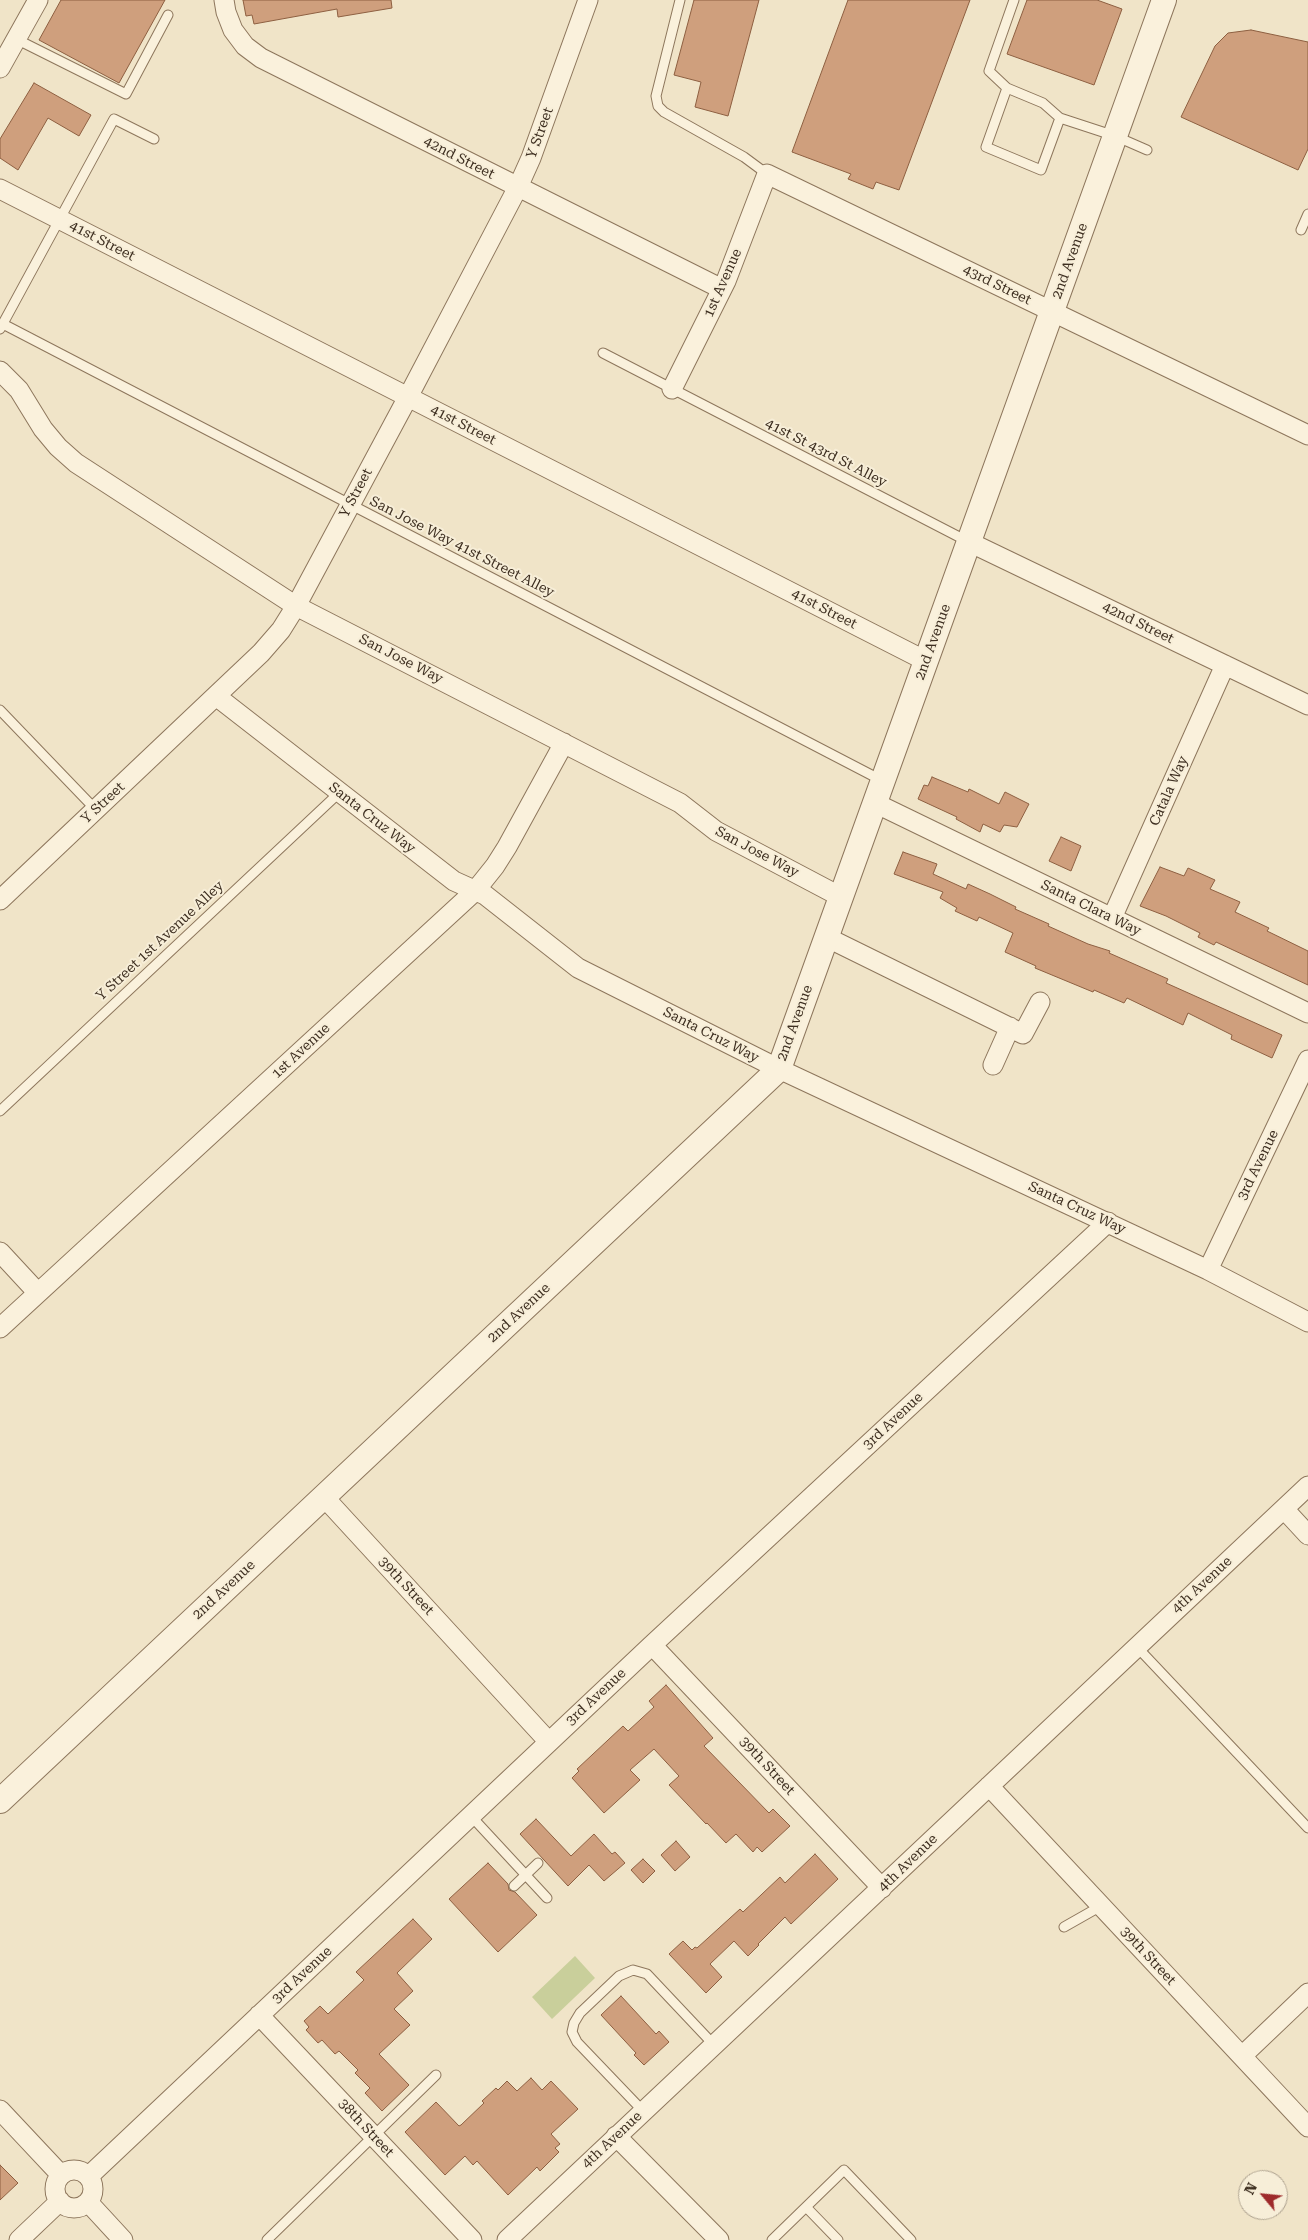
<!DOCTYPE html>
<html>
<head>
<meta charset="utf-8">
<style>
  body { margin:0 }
  #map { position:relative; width:1308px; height:2240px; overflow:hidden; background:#f0e4c8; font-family:"Roboto Serif",serif }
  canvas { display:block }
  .north { position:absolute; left:1238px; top:2170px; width:50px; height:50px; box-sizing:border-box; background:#f7eed8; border:1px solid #ada18e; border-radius:50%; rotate:298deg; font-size:14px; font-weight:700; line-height:20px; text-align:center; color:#3d2e20 }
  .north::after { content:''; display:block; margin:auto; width:18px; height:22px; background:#9e2a2b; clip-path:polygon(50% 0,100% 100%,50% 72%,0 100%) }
</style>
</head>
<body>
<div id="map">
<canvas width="1308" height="2240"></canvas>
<div class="north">N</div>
</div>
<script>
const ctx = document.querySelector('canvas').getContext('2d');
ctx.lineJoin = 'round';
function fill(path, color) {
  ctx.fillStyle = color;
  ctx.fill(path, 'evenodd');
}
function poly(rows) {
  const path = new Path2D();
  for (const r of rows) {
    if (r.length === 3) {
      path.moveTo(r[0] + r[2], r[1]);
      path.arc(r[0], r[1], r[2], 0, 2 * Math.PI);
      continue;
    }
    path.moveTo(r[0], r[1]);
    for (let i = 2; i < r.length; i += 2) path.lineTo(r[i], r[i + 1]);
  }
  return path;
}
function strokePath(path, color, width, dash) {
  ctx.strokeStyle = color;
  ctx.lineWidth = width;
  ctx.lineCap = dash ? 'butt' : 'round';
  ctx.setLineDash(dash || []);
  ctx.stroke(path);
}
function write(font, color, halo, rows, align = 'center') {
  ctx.font = font + ' "Roboto Serif",serif';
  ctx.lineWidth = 4;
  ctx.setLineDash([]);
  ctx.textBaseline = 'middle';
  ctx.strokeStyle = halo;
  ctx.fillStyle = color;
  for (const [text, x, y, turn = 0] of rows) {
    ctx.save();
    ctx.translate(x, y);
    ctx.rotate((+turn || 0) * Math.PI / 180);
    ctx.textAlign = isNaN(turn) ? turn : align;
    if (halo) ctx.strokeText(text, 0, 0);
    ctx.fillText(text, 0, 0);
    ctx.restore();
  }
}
const green = poly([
  [575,1956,595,1978,552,2019,532,1997]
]);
const building = poly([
  [61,0,165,0,119,83,39,40,61,0],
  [243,0,391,0,392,8,338,17,337,9,254,24,252,15,246,16,243,0],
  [694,0,759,0,728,116,695,107,701,82,674,75,694,0],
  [848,0,970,0,899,190,876,182,873,189,848,179,851,174,792,152,848,0],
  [1027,0,1097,0,1122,9,1094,85,1007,54,1027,0],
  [1251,30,1308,42,1308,149,1298,170,1181,117,1215,46,1228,33,1251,30],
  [34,83,91,115,79,136,48,118,18,170,0,158,0,139,34,83],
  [932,777,968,792,969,789,999,804,1005,792,1029,804,1017,827,1004,825,1000,832,983,824,980,832,956,819,957,817,918,799,924,785,928,786,932,777],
  [1061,837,1081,846,1071,871,1049,861,1061,837],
  [903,852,937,864,933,874,966,889,968,884,990,894,1016,907,1015,909,1049,924,1048,926,1088,944,1110,951,1109,953,1168,979,1166,983,1282,1035,1272,1058,1231,1039,1232,1035,1188,1013,1183,1025,1127,998,1124,1003,1094,990,1093,992,1035,968,1036,966,1005,952,1013,933,979,917,977,921,955,911,957,908,940,898,943,892,894,874,903,852],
  [1160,867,1184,876,1188,868,1215,880,1210,889,1240,902,1235,912,1269,928,1267,931,1308,951,1308,985,1216,942,1214,945,1198,937,1200,933,1166,916,1140,906,1160,867],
  [666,1685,713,1738,704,1746,769,1813,773,1809,790,1826,762,1852,757,1847,753,1852,736,1834,726,1843,707,1823,706,1824,669,1785,679,1776,654,1749,630,1770,640,1780,604,1813,572,1778,579,1771,577,1769,623,1726,628,1731,654,1707,649,1701,666,1685],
  [536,1819,571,1856,594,1834,612,1854,615,1852,625,1863,604,1881,589,1865,568,1886,520,1834,536,1819],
  [676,1841,690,1857,675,1871,661,1855,676,1841],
  [815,1854,838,1879,791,1924,785,1917,758,1944,759,1945,748,1956,734,1941,710,1964,722,1977,706,1993,669,1954,683,1941,692,1950,695,1947,697,1948,740,1909,743,1912,780,1877,785,1883,815,1854],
  [643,1859,655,1871,643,1883,631,1870,643,1859],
  [488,1863,508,1884,509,1890,515,1892,537,1915,498,1952,449,1899,488,1863],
  [413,1919,432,1939,397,1973,413,1991,394,2009,410,2025,379,2054,409,2085,382,2111,365,2093,370,2088,355,2073,358,2070,339,2051,335,2054,322,2040,318,2043,306,2030,309,2027,304,2021,320,2006,328,2014,364,1980,356,1972,413,1919],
  [621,1996,656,2034,659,2031,669,2042,644,2065,634,2055,636,2053,601,2015,621,1996],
  [531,2078,542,2090,551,2081,578,2109,551,2134,560,2144,555,2148,559,2152,540,2171,537,2167,508,2195,477,2161,473,2165,465,2156,445,2175,405,2132,436,2102,459,2126,461,2125,484,2103,482,2101,496,2088,498,2090,507,2081,517,2091,531,2078],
  [0,2165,18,2183,0,2200,0,2165]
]);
const service = poly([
  [680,0,656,96,658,106,664,112,744,157,767,174],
  [1014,0,989,71,1007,88,1043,103,1060,118,1115,136,1147,150],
  [16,39,126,94,168,15],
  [1007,88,986,147,1041,170,1060,118],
  [1301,230,1308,214],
  [3,324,881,780],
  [0,329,114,119,154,139],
  [603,353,967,541],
  [0,710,96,810],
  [0,1111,340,792],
  [1137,1647,1308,1828],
  [471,1816,547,1898],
  [514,1886,538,1863],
  [1064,1927,1101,1906],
  [643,2111,577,2042,572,2032,574,2023,580,2013,619,1976,633,1970,647,1974,714,2045],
  [807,2208,838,2240],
  [267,2240,436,2075],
  [772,2240,844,2170,911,2240]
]);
const minor = poly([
  [224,0,226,12,233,30,245,46,261,58,722,289],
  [0,68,38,0],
  [0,189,926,661],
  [0,371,19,390,43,429,58,447,76,463,296,606,680,803,716,831,841,897],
  [672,389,726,281,767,174,1308,435],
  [969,542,1308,705],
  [216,696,454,881,485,895,578,968,779,1069,1208,1270,1308,1322],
  [875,803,1308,1013],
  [0,900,261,653,281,630,296,606,408,397,518,187,531,158,588,0],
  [1112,918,1225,665],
  [826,937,1023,1034,1040,1002],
  [993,1065,1010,1027],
  [0,1252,38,1293],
  [1208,1270,1308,1060],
  [0,1328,475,891,495,866,507,847,564,743],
  [324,1497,549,1742],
  [1284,1509,1308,1535],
  [652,1645,882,1888],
  [989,1786,1308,2127],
  [259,2015,472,2240],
  [1242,2056,1308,1993],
  [0,2110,61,2175],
  [616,2136,719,2240],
  [74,2189,19],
  [89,2176,652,1645,1108,1222],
  [88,2202,123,2240],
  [19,2240,60,2201],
  [507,2240,1308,1486]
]);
const tertiary = poly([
  [0,1801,779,1069,1164,0]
]);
const streetNames = [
  ["Y Street",540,133,-70],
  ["42nd Street",459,158,27],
  ["41st Street",102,241,27],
  ["2nd Avenue",1070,261,-70],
  ["1st Avenue",723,283,-66],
  ["43rd Street",997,285,26],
  ["41st Street",463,425,27],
  ["41st St 43rd St Alley",826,453,27],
  ["Y Street",356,493,-62],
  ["San Jose Way 41st Street Alley",462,547,27],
  ["41st Street",824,609,27],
  ["42nd Street",1138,623,26],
  ["2nd Avenue",933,642,-70],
  ["San Jose Way",401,659,27],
  ["Catala Way",1169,791,-66],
  ["Y Street",103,803,-43],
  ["Santa Cruz Way",372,818,38],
  ["San Jose Way",757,852,28],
  ["Santa Clara Way",1091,908,26],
  ["Y Street 1st Avenue Alley",160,941,-43],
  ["2nd Avenue",795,1023,-70],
  ["Santa Cruz Way",711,1035,27],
  ["1st Avenue",301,1051,-43],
  ["3rd Avenue",1258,1165,-64],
  ["Santa Cruz Way",1077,1208,25],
  ["2nd Avenue",519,1313,-43],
  ["3rd Avenue",893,1421,-43],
  ["4th Avenue",1202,1585,-43],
  ["39th Street",406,1586,47],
  ["2nd Avenue",224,1590,-43],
  ["3rd Avenue",596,1697,-43],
  ["39th Street",767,1766,47],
  ["4th Avenue",908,1863,-44],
  ["39th Street",1148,1956,47],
  ["3rd Avenue",302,1975,-43],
  ["38th Street",366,2128,47],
  ["4th Avenue",612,2140,-43]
];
fill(green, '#c9cf9b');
fill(building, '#cf9f7d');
strokePath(building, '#8d5f41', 1);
strokePath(service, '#8d765c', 11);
strokePath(minor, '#8d765c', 21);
strokePath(tertiary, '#8d765c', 26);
strokePath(service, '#faf1dc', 9);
strokePath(minor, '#faf1dc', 19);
strokePath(tertiary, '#faf1dc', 24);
write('14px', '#3d2e20', '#f7eed8', streetNames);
</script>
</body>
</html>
